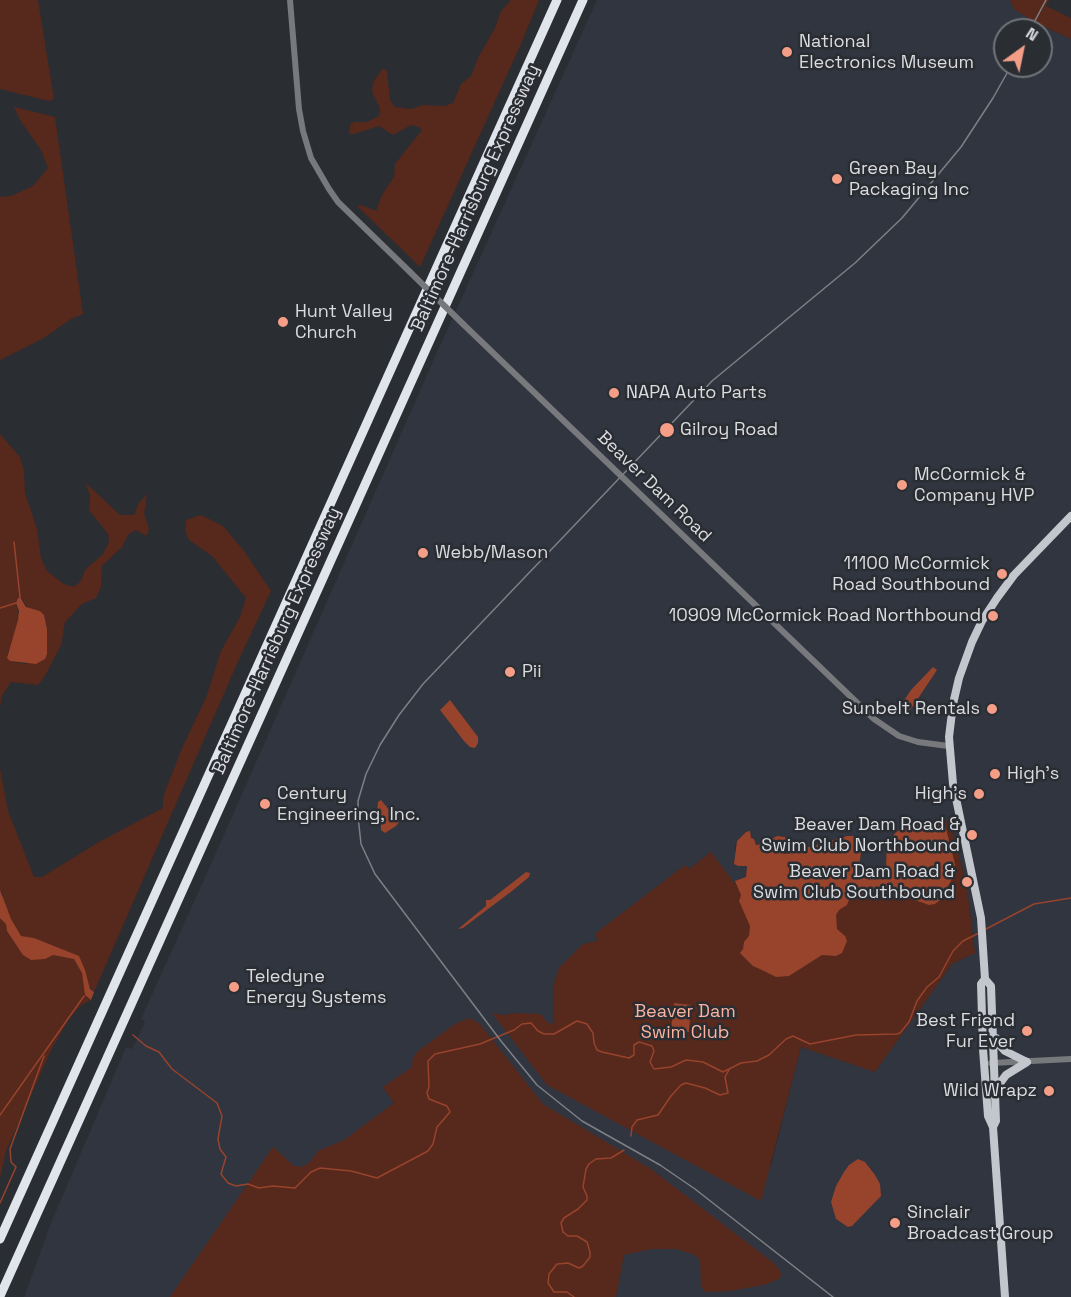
<!DOCTYPE html>
<html>
<head>
<meta charset="utf-8">
<style>
  body { margin:0 }
  #map { position:relative; width:1071px; height:1297px; overflow:hidden; background:#2a2d32; font-family:"Space Grotesk",sans-serif }
  canvas { display:block }
  .north { position:absolute; left:993px; top:18px; width:60px; height:60px; box-sizing:border-box; background:#2a2d32; border:2px solid #707378; border-radius:50%; rotate:33deg; font-size:16px; font-weight:700; line-height:24px; text-align:center; color:#dadce0 }
  .north::after { content:''; display:block; margin:auto; width:21px; height:27px; background:#f49e87; clip-path:polygon(50% 0,100% 100%,50% 72%,0 100%) }
</style>
</head>
<body>
<div id="map">
<canvas width="1071" height="1297"></canvas>
<div class="north">N</div>
</div>
<script>
const ctx = document.querySelector('canvas').getContext('2d');
ctx.lineJoin = 'round';
function fill(path, color) {
  ctx.fillStyle = color;
  ctx.fill(path, 'evenodd');
}
function poly(rows) {
  const path = new Path2D();
  for (const r of rows) {
    path.moveTo(r[0], r[1]);
    for (let i = 2; i < r.length; i += 2) path.lineTo(r[i], r[i + 1]);
  }
  return path;
}
function strokePath(path, color, width, dash) {
  ctx.strokeStyle = color;
  ctx.lineWidth = width;
  ctx.lineCap = dash ? 'butt' : 'round';
  ctx.setLineDash(dash || []);
  ctx.stroke(path);
}
function write(font, color, halo, rows, align = 'center') {
  ctx.font = font + ' "Space Grotesk",sans-serif';
  ctx.lineWidth = 5;
  ctx.setLineDash([]);
  ctx.textBaseline = 'middle';
  ctx.strokeStyle = halo;
  ctx.fillStyle = color;
  for (const [text, x, y, turn = 0] of rows) {
    ctx.save();
    ctx.translate(x, y);
    ctx.rotate((+turn || 0) * Math.PI / 180);
    ctx.textAlign = isNaN(turn) ? turn : align;
    if (halo) ctx.strokeText(text, 0, 0);
    ctx.fillText(text, 0, 0);
    ctx.restore();
  }
}
const built = poly([
  [597,0,1010,0,1014,9,1036,23,1071,39,1071,1297,616,1297,641,1162,383,1087,394,1103,288,1183,193,1297,24,1297,51,1223,126,1047,132,1049,145,1022,141,1019,219,846,438,350],
  [1005,30,1041,30,1041,66,1005,66],
  [950,821,967,888,975,953,952,964,875,1072,801,1047,771,1166,494,1013,502,1015,516,1013,553,1025,554,983,559,968,583,944,597,941,596,933,685,865,689,869,711,852,737,887,746,877,747,866,738,866,735,847,737,841,746,832,756,845,763,845,777,836,787,849,784,853,785,854,847,836,862,843,859,869,874,876,883,872,886,867,887,844,895,833,903,827,910,822]
]);
const green = poly([
  [0,0,38,0,54,99,49,101,0,89],
  [511,0,539,0,521,44,420,267,357,206,361,205,376,211,382,195,394,177,395,164,422,130,419,127,411,125,393,135,379,126,354,134,349,134,350,125,354,122,367,122,379,116,380,108,372,92,373,82,383,68,387,71,390,100,395,107,411,109,424,105,445,106,453,103,461,84,471,76,479,56,495,28,501,11],
  [1010,0,1049,0,1046,6,1071,18,1071,39,1036,23,1014,9],
  [14,107,55,117,83,314,71,319,44,338,0,360,0,197,11,196,33,186,48,168,41,150,20,120],
  [0,434,20,457,24,471,25,493,37,529,41,558,47,571,64,584,74,587,81,581,85,570,103,554,109,542,108,534,89,510,90,496,86,483,120,515,134,515,139,503,147,494,144,514,149,528,147,536,135,530,128,535,122,547,102,566,101,587,96,598,82,604,65,622,61,645,45,676,38,685,11,682,2,696,0,707],
  [18,597,22,599,28,608,40,611,44,615,47,629,47,655,25,664,10,661,8,652,13,644,19,615,16,604],
  [201,515,223,526,244,551,271,591,236,666,94,992,88,984,87,998,91,1000,80,1006,69,1019,52,1048,6,1151,0,1178,0,912,3,895,0,890,0,769,8,811,34,877,42,877,99,842,163,808,163,799,166,789,182,748,206,698,221,651,240,617,246,598,212,556,189,540,185,530,186,520],
  [950,820,967,888,975,953,952,964,875,1072,801,1047,761,1201,547,1085,492,1013,502,1015,516,1013,541,1014,547,1022,553,1024,554,983,559,968,583,944,597,941,596,933,685,865,689,869,711,852,736,885,735,881,746,877,747,866,738,866,734,864,737,841,746,832,750,831,751,838,754,839,756,845,763,844,777,836,785,837,789,845,784,853,785,854,847,836,856,836,862,843,859,869,874,876,883,872,886,867,887,844,895,833,903,827,910,822],
  [469,1018,480,1024,543,1104,651,1169,775,1264,782,1274,779,1279,764,1285,730,1291,705,1292,701,1286,700,1260,695,1255,676,1249,651,1249,624,1255,616,1297,170,1297,273,1147,294,1166,302,1167,310,1162,318,1151,344,1140,394,1103,383,1087,412,1067,413,1057,418,1051,455,1024]
]);
const water = poly([
  [20,597,26,607,40,611,44,615,47,629,47,654,45,659,36,664,10,661,7,658,18,620,19,611,16,603,18,598],
  [933,667,937,670,911,709,904,713,900,711,899,708,911,690],
  [450,700,478,737,478,743,475,748,470,747,464,741,440,710],
  [381,800,399,822,396,826,385,833,381,830,381,821,377,814,378,802],
  [940,821,945,825,949,840,955,864,955,874,940,900,935,904,929,905,906,897,886,897,886,894,881,892,872,892,860,899,855,896,849,900,847,905,839,910,836,915,837,929,845,936,847,941,842,953,836,956,822,955,789,976,776,977,764,971,753,966,740,953,743,949,744,942,749,936,750,926,739,901,741,895,735,881,746,877,747,866,738,866,734,864,737,841,746,832,750,831,751,838,754,839,756,845,763,844,777,836,785,837,789,845,784,853,785,854,847,836,856,836,862,843,859,869,874,876,883,872,886,867,887,844,895,833,910,822],
  [526,872,530,873,529,877,512,891,463,928,458,929,486,906,486,900,490,900],
  [0,890,11,919,21,936,34,938,79,956,85,970,90,989,94,992,91,1000,85,995,82,973,74,959,53,955,45,959,31,960,23,955,7,931,6,924,0,918],
  [674,1003,691,1005,689,1032,671,1030],
  [858,1159,865,1162,875,1175,880,1184,881,1196,852,1226,848,1227,836,1219,831,1202,836,1186,844,1172,849,1165]
]);
const stream = poly([
  [14,542,20,597],
  [0,608,16,603],
  [986,929,1034,904,1071,898],
  [133,1035,146,1046,159,1052,172,1069,217,1103,222,1116,218,1139,220,1149,226,1157,221,1174,228,1183,236,1186,248,1184,259,1188,273,1186,295,1188,311,1172,320,1168,351,1171,377,1178,428,1151,433,1144,437,1127,450,1112,447,1106,429,1099,427,1093,429,1087,428,1061,435,1054,480,1044,514,1030,522,1024,531,1023,538,1031,544,1034,554,1034,577,1021,587,1024,593,1033,594,1043,597,1050,602,1052,629,1058,634,1055,634,1045,639,1042,652,1046,654,1051,650,1062,654,1069,671,1067,686,1060,703,1062,723,1072,741,1063,757,1061,769,1055,786,1039,793,1036,810,1044,856,1035,897,1034,900,1033,909,1022,917,1001,927,987,939,977,953,951,963,941,979,933],
  [0,1115,84,996],
  [631,1136,632,1127,637,1120,658,1115,671,1096,681,1085,686,1083,705,1088,720,1095,728,1093,725,1077,729,1070],
  [0,1203,16,1167,11,1162,10,1149,44,1056],
  [574,1297,567,1292,554,1292,548,1283,549,1274,557,1264,568,1263,579,1268,583,1266,590,1257,590,1252,587,1242,577,1236,568,1236,563,1232,561,1223,564,1218,578,1209,587,1200,587,1196,583,1187,586,1169,589,1164,596,1159,611,1158,624,1150]
]);
const minor = poly([
  [290,0,299,109,303,131,311,158,329,189,338,202,410,272],
  [463,324,874,719,899,736,918,742,948,746],
  [991,1063,1071,1059]
]);
const major = poly([
  [985,979,991,986,996,1121,993,1127],
  [996,1038,997,1042,1005,1051,1027,1062],
  [998,1092,1000,1083,1006,1075,1027,1062],
  [1005,1297,993,1127,988,1116,983,1049,981,984,985,979,981,918,953,784,949,737,953,704,959,678,972,642,982,621,997,598,1014,575,1071,516]
]);
const highway = poly([
  [0,1239,557,0],
  [0,1296,583,0]
]);
const tram = poly([
  [1030,30,1046,0],
  [833,1297,695,1189,660,1165,582,1121,537,1085,501,1041,375,874,361,844,358,816,358,801,366,774,380,745,399,715,423,684,712,381,855,263,902,218,961,147,993,98,1011,66]
]);
const minorBridge = poly([
  [410,272,463,324]
]);
const markers = [
  [787,52,6,"#f49e87"],
  [837,179,6,"#f49e87"],
  [283,322,6,"#f49e87"],
  [614,393,6,"#f49e87"],
  [667,430,8,"#f49e87"],
  [902,485,6,"#f49e87"],
  [423,553,6,"#f49e87"],
  [1002,574,6,"#f49e87"],
  [993,616,6,"#f49e87"],
  [510,672,6,"#f49e87"],
  [992,709,6,"#f49e87"],
  [995,774,6,"#f49e87"],
  [979,794,6,"#f49e87"],
  [265,804,6,"#f49e87"],
  [972,835,6,"#f49e87"],
  [967,882,6,"#f49e87"],
  [234,987,6,"#f49e87"],
  [1027,1031,6,"#f49e87"],
  [1049,1091,6,"#f49e87"],
  [895,1223,6,"#f49e87"]
];
const poiNames = [
  ["National",799,42],
  ["Electronics Museum",799,63],
  ["Green Bay",849,169],
  ["Packaging Inc",849,190],
  ["Hunt Valley",295,312],
  ["Church",295,333],
  ["NAPA Auto Parts",626,393],
  ["Gilroy Road",680,430],
  ["McCormick &",914,475],
  ["Company HVP",914,496],
  ["Webb/Mason",435,553],
  ["11100 McCormick",990,564,"right"],
  ["Road Southbound",990,585,"right"],
  ["10909 McCormick Road Northbound",981,616,"right"],
  ["Pii",522,672],
  ["Sunbelt Rentals",980,709,"right"],
  ["High’s",1007,774],
  ["Century",277,794],
  ["Engineering, Inc.",277,815],
  ["High's",967,794,"right"],
  ["Beaver Dam Road &",960,825,"right"],
  ["Swim Club Northbound",960,846,"right"],
  ["Beaver Dam Road &",955,872,"right"],
  ["Swim Club Southbound",955,893,"right"],
  ["Teledyne",246,977],
  ["Energy Systems",246,998],
  ["Best Friend",1015,1021,"right"],
  ["Fur Ever",1015,1042,"right"],
  ["Wild Wrapz",1037,1091,"right"],
  ["Sinclair",907,1213],
  ["Broadcast Group",907,1234]
];
const streetNames = [
  ["Baltimore-Harrisburg Expressway",476,198,-66],
  ["Beaver Dam Road",654,487,44],
  ["Baltimore-Harrisburg Expressway",277,641,-66]
];
const parkNames = [
  ["Beaver Dam",685,1012],
  ["Swim Club",685,1033]
];
fill(built, '#303540');
fill(green, '#57281c');
fill(water, '#98432c');
strokePath(stream, '#98432c', 1.5);
strokePath(minor, '#78797c', 6);
strokePath(major, '#c3c6cc', 8);
strokePath(highway, '#e0e4eb', 9);
strokePath(tram, '#7d8084', 1.5);
strokePath(minorBridge, '#78797c', 6);
for (const [x, y, r, color] of markers) {
  const dot = new Path2D();
  dot.arc(x, y, r, 0, 2 * Math.PI);
  ctx.fillStyle = color;
  ctx.fill(dot);
  strokePath(dot, '#2a2d32', 2);
}
write('18px', '#dadce0', '#2a2d32', poiNames, 'left');
write('18px', '#dadce0', '#2a2d32', streetNames);
write('18px', '#fbb39f', '#2a2d32', parkNames);
</script>
</body>
</html>
